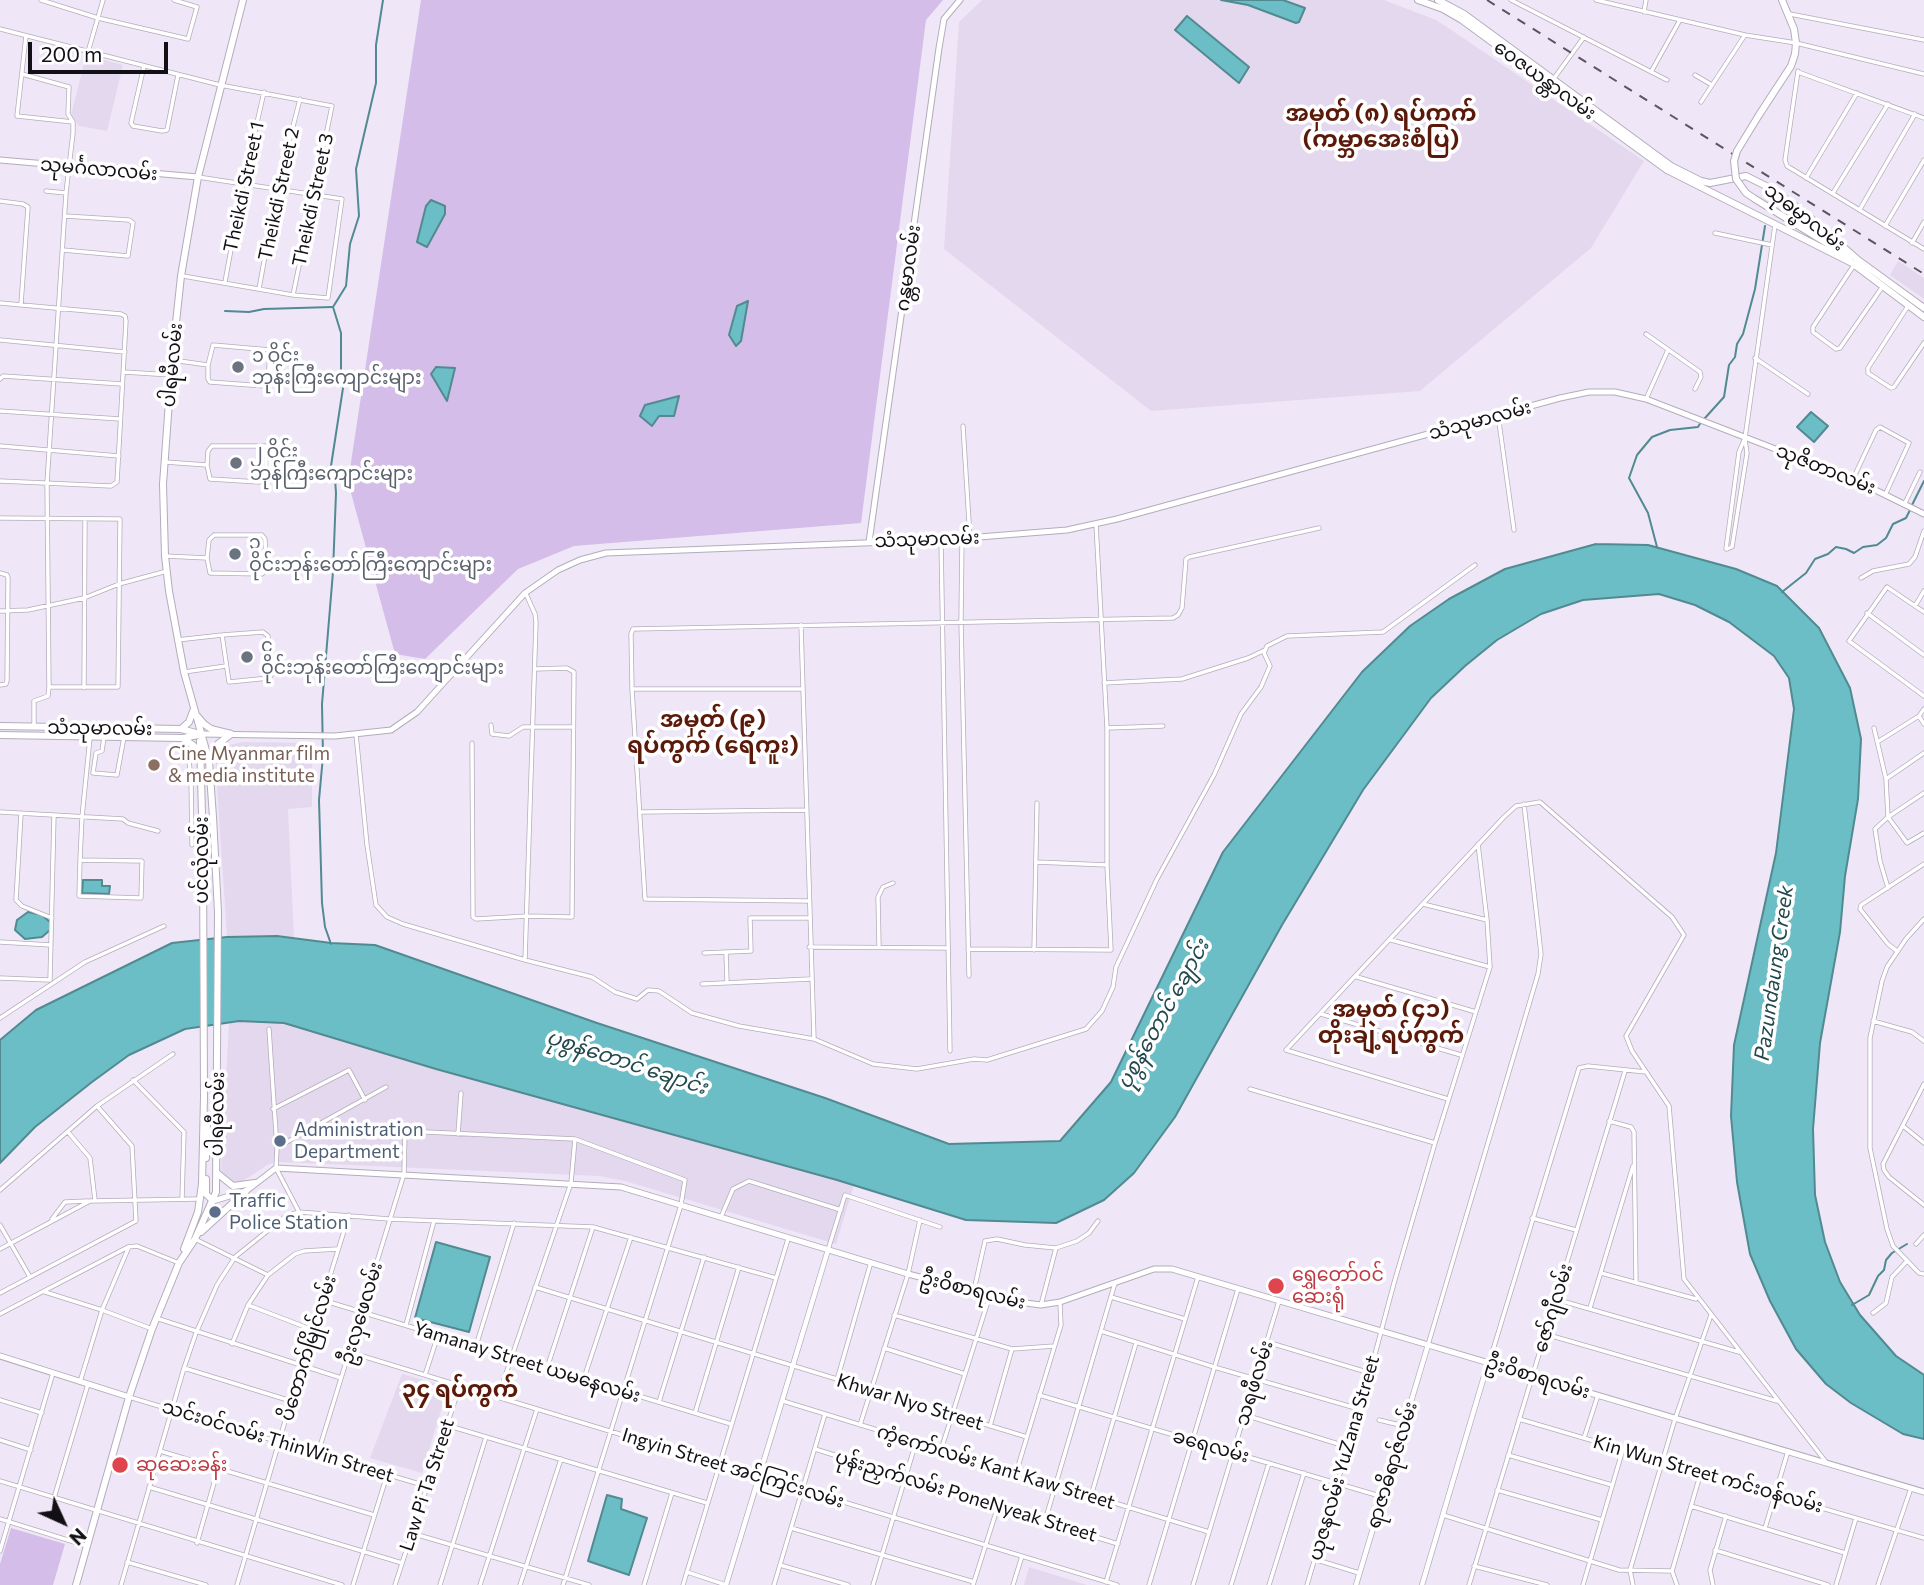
<!DOCTYPE html>
<html>
<head>
<meta charset="utf-8">
<style>
  body { margin:0 }
  #map { position:relative; width:1924px; height:1585px; overflow:hidden; background:#efe7f7; font-family:Commissioner,sans-serif }
  canvas { display:block }
  .north { position:absolute; left:28px; top:1487px; width:70px; height:70px; -webkit-text-stroke:5px #fff; paint-order:stroke; rotate:135deg; font-size:19px; font-weight:700; line-height:28px; text-align:center; color:#120f15 }
  .north::after { content:''; display:block; margin:auto; width:24px; height:32px; background:#120f15; clip-path:polygon(50% 0,100% 100%,50% 72%,0 100%) }
  .scale { position:absolute; left:28px; top:42px; width:140px; height:32px; box-sizing:border-box; border:4px solid #120f15; border-top:0; padding-left:9px; font-size:21px; line-height:24px; white-space:nowrap; color:#120f15; -webkit-text-stroke:5px #fff; paint-order:stroke }
</style>
</head>
<body>
<div id="map">
<canvas width="1924" height="1585"></canvas>
<div class="north">N</div>
<div class="scale">200 m</div>
</div>
<script>
const ctx = document.querySelector('canvas').getContext('2d');
ctx.lineJoin = 'round';
function fill(path, color) {
  ctx.fillStyle = color;
  ctx.fill(path, 'evenodd');
}
function poly(rows) {
  const path = new Path2D();
  for (const r of rows) {
    path.moveTo(r[0], r[1]);
    for (let i = 2; i < r.length; i += 2) path.lineTo(r[i], r[i + 1]);
  }
  return path;
}
function strokePath(path, color, width, dash) {
  ctx.strokeStyle = color;
  ctx.lineWidth = width;
  ctx.lineCap = dash ? 'butt' : 'round';
  ctx.setLineDash(dash || []);
  ctx.stroke(path);
}
function write(font, color, halo, rows, align = 'center') {
  ctx.font = font + ' Commissioner,"Noto Sans Myanmar",sans-serif';
  ctx.lineWidth = 7;
  ctx.setLineDash([]);
  ctx.textBaseline = 'middle';
  ctx.strokeStyle = halo;
  ctx.fillStyle = color;
  for (const [text, x, y, turn = 0] of rows) {
    ctx.save();
    ctx.translate(x, y);
    ctx.rotate((+turn || 0) * Math.PI / 180);
    ctx.textAlign = isNaN(turn) ? turn : align;
    if (halo) ctx.strokeText(text, 0, 0);
    ctx.fillText(text, 0, 0);
    ctx.restore();
  }
}
const built = poly([
  [982,0,1384,0,1436,20,1447,27,1644,161,1591,248,1420,391,1151,411,944,249,959,22],
  [86,55,123,65,107,131,79,126,71,115],
  [1898,261,1924,278,1924,299,1890,275],
  [242,742,312,743,312,807,288,809,294,938,277,936,227,937,215,755,218,748],
  [239,1021,284,1023,436,1069,854,1185,836,1244,625,1181,599,1176,280,1162,269,1164,240,1183,232,1181,221,1171,229,1022],
  [402,1374,448,1387,422,1473,370,1458],
  [1029,1567,1087,1585,1024,1585]
]);
const green = poly([
  [421,0,943,0,926,20,861,523,574,546,518,569,425,659,395,654,348,482],
  [11,1528,65,1544,53,1585,0,1585,0,1564]
]);
const water = poly([
  [1221,0,1283,0,1305,8,1299,22,1296,23,1248,5,1221,0],
  [1187,16,1249,67,1239,83,1175,30,1187,16],
  [431,200,445,206,445,214,427,247,417,242,426,206,431,200],
  [748,301,741,341,736,346,729,335,737,306,748,301],
  [436,367,455,368,447,401,431,374,436,367],
  [679,396,674,416,659,416,652,426,640,416,645,405,679,396],
  [1811,412,1828,426,1814,442,1797,427,1811,412],
  [1596,544,1648,545,1736,569,1777,586,1819,628,1850,688,1861,739,1858,799,1845,876,1840,932,1820,1043,1813,1129,1815,1195,1825,1242,1840,1282,1860,1315,1896,1356,1924,1375,1924,1439,1903,1434,1851,1403,1826,1384,1796,1349,1770,1301,1750,1254,1737,1182,1731,1116,1734,1045,1776,853,1794,709,1789,678,1774,656,1729,622,1695,605,1659,594,1583,600,1541,614,1497,640,1465,666,1431,698,1363,790,1282,925,1175,1117,1134,1173,1104,1200,1056,1223,966,1220,837,1180,436,1069,284,1023,239,1021,185,1029,129,1055,92,1082,35,1127,0,1163,0,1040,36,1010,172,943,227,937,277,936,331,943,375,945,597,1023,825,1098,949,1144,1060,1141,1111,1082,1223,852,1362,672,1410,626,1449,599,1505,569,1596,544],
  [83,880,102,880,102,886,110,886,109,894,82,893,83,880],
  [28,912,42,915,51,923,50,930,42,937,25,939,15,930,17,920,28,912],
  [436,1242,490,1257,469,1332,415,1318,436,1242],
  [607,1495,622,1499,621,1509,647,1518,629,1575,588,1561,607,1495]
]);
const stream = poly([
  [225,311,249,312,264,309,332,307],
  [1705,418,1724,397,1729,365,1735,357,1737,344,1743,334,1755,289,1765,226],
  [1912,505,1924,481],
  [1657,547,1648,513,1629,478,1637,455,1652,437,1670,430,1698,427,1701,422],
  [1782,592,1806,573,1815,559,1828,554,1836,547,1846,549,1854,553,1863,547,1877,545,1886,538,1893,524,1906,518,1910,510],
  [331,944,325,927,322,903,319,800,323,756,322,704,333,572,336,493,335,479,331,466,343,388,341,373,341,333,333,307,346,286,350,244,359,216,356,169,376,83,376,45,383,0],
  [1852,1305,1869,1295,1878,1276,1884,1270,1886,1260,1892,1253,1907,1244]
]);
const minor = poly([
  [41,0,98,18,188,39,197,7,174,0],
  [1511,0,1667,80],
  [1596,0,1745,35,1796,43,1924,74],
  [1644,12,1646,0],
  [1790,14,1924,40],
  [0,29,220,85,332,106,293,295],
  [26,36,17,116,73,122],
  [88,52,103,0],
  [144,66,131,123,133,126,162,131,167,130,178,75],
  [1798,71,1785,160,1787,166,1924,249],
  [1651,72,1680,20],
  [1798,72,1924,118],
  [22,74,69,87,68,114,73,122,73,133,66,193,47,483,49,687,48,696,34,701,34,726],
  [1695,75,1712,85],
  [1552,81,1584,37],
  [1701,102,1745,35],
  [1806,178,1857,93],
  [46,191,66,193],
  [1833,193,1888,104],
  [0,201,23,204,28,207,21,304],
  [1860,209,1915,114],
  [1885,226,1924,160],
  [1715,233,1772,245],
  [1912,243,1924,222],
  [63,250,128,256,133,223,129,220,65,216],
  [1854,265,1813,327,1813,332,1836,349,1840,348,1883,286],
  [183,276,293,295,328,298,342,199,198,177],
  [225,282,243,184,264,92],
  [259,289,277,189,300,99],
  [0,303,121,314,125,316,126,321,117,482,111,486,0,481],
  [1908,306,1868,368,1868,373,1891,388,1894,387,1924,343],
  [1646,334,1700,372,1701,377,1695,389],
  [0,340,125,352],
  [213,345,270,350,268,383,264,386,210,382,208,379,208,365,213,345],
  [1755,358,1808,394],
  [172,360,208,365],
  [124,372,171,375],
  [0,379,3,376,122,384],
  [1646,399,1668,350],
  [0,411,120,419],
  [1498,415,1514,530],
  [963,426,970,538],
  [0,446,119,456],
  [212,446,266,446,266,474,263,478,259,482,210,479,207,465,208,451,212,446],
  [165,462,207,465],
  [1853,479,1876,430,1880,427,1909,443,1886,493],
  [1905,503,1920,472],
  [0,518,120,519,118,687,49,687],
  [214,535,262,535,265,539,266,569,262,574,210,573,207,558,209,540,214,535],
  [962,539,961,621,969,976],
  [941,540,950,1051],
  [1726,549,1739,452,1745,438,1775,225],
  [1727,549,1732,547,1747,453,1745,440],
  [165,556,207,558],
  [0,573,7,575,8,578,7,681,6,684,0,685],
  [1861,578,1873,571,1909,564,1915,557,1924,531],
  [1915,606,1924,591],
  [0,611,28,610,84,598,119,584,167,571],
  [1924,612,1887,587,1849,641,1924,696],
  [1867,613,1924,655],
  [801,625,814,1039],
  [177,640,222,635,263,632,268,636,272,674,269,678,229,682,222,635],
  [184,672,226,666],
  [1104,683,1182,679,1248,658,1265,650],
  [84,688,85,519],
  [632,689,802,689],
  [1924,709,1919,716,1924,724],
  [491,725,492,734,509,736,523,727,573,727],
  [1107,728,1163,726],
  [1874,728,1886,779,1888,817],
  [356,734,367,845,376,905,387,917,403,924,525,960,592,977,615,992,637,999,648,990,659,991,692,1013,739,1026,814,1039,873,1064,917,1069,974,1059,987,1060,1086,1029,1102,1011,1113,987,1116,967,1157,879,1214,775,1241,714,1261,687,1270,666,1264,653,1267,646,1287,636,1383,632,1475,565],
  [104,737,102,751,96,753,93,773,117,775,124,737],
  [1879,741,1919,716],
  [472,743,473,917,476,919,528,916,572,917,574,672,567,668,535,669],
  [188,752,191,779,192,845],
  [1886,779,1924,753],
  [0,812,123,819,128,823,158,831],
  [641,812,807,810],
  [21,814,16,900,22,906,52,918],
  [1888,817,1907,843,1924,833],
  [80,860,142,861,141,898,79,896,80,860,82,817,91,728],
  [1036,862,1107,865],
  [1888,888,1880,861,1875,829,1888,817,1924,793],
  [808,901,645,899,632,689,631,634,633,629,1173,618,1178,615,1182,608,1186,559,1189,557,1319,528],
  [1423,904,1487,920],
  [1924,919,1906,939,1887,967,1882,981,1870,1038,1870,1148,1887,1229,1893,1246,1919,1273,1924,1274],
  [1391,940,1490,967],
  [0,942,51,945],
  [809,947,947,948],
  [879,947,878,897,883,887,893,883],
  [968,949,1111,950,1107,865,1107,728,1096,524],
  [1034,950,1037,803],
  [1897,951,1888,944,1860,909,1861,905,1924,864],
  [726,952,727,983],
  [704,953,751,951,750,918,809,918],
  [525,960,536,622,535,614,526,594],
  [1357,977,1476,1012],
  [0,978,50,980],
  [50,980,54,815],
  [702,984,810,979],
  [1321,1014,1461,1055],
  [0,1018,85,962,164,926],
  [1873,1021,1912,1032,1924,1041],
  [269,1029,277,1148,276,1168,299,1212],
  [133,1080,184,1132,182,1199],
  [1924,1084,1883,1164,1884,1170,1889,1177,1924,1205],
  [1250,1089,1435,1143],
  [1448,1099,1286,1050,1504,817,1516,806,1540,802,1672,917,1684,935,1626,1036,1632,1051,1669,1106,1684,1279,1826,1462],
  [273,1109,349,1070,365,1100],
  [1609,1121,1631,1127,1634,1132,1636,1283],
  [321,1124,405,1131,575,1139,685,1180,681,1205,563,1585],
  [1903,1126,1924,1143],
  [68,1132,90,1158,95,1200],
  [458,1134,461,1093],
  [278,1147,386,1087],
  [0,1190,97,1106,173,1054],
  [721,1217,733,1189,749,1181,841,1210],
  [1532,1218,1576,1230],
  [52,1219,65,1202,88,1201],
  [0,1225,30,1277],
  [195,1239,268,1275],
  [1916,1244,1924,1235],
  [1056,1248,1077,1241,1089,1233,1098,1221],
  [0,1249,90,1201,199,1199],
  [828,1250,845,1195,940,1227],
  [1601,1273,1696,1299],
  [535,1287,1027,1437],
  [974,1290,985,1241,997,1239,1025,1245,1056,1248,1041,1305],
  [45,1292,102,1310,152,1329],
  [0,1293,136,1221,132,1146,97,1106],
  [1111,1297,1185,1319],
  [1555,1299,1739,1352],
  [322,1300,731,1424],
  [248,1305,313,1330],
  [1590,1308,1633,1166],
  [1873,1313,1886,1303,1892,1277,1907,1261],
  [0,1314,128,1247,137,1246,179,1263],
  [894,1315,1012,1349,1054,1346],
  [156,1318,341,1378],
  [406,1325,434,1221],
  [1101,1331,1214,1367,1359,1409],
  [1545,1334,1777,1401],
  [1267,1342,1370,1373],
  [232,1344,248,1305,268,1275,295,1254,304,1251,337,1249],
  [1428,1345,1538,974,1541,954,1524,804],
  [476,1346,514,1223],
  [884,1348,965,1374],
  [349,1352,1117,1585],
  [1489,1363,1579,1068,1588,1066,1646,1072],
  [184,1368,291,1401],
  [547,1368,593,1227],
  [425,1375,438,1335],
  [584,1378,631,1237],
  [837,1380,871,1262],
  [80,1382,102,1310,128,1249],
  [1039,1395,1383,1497],
  [129,1397,426,1486],
  [498,1397,571,1183,575,1139],
  [0,1400,42,1413],
  [783,1401,1209,1532],
  [659,1402,704,1257],
  [695,1413,739,1267],
  [1245,1415,1348,1447],
  [1519,1419,1924,1538],
  [1379,1420,1404,1426],
  [446,1425,707,1503],
  [860,1425,908,1274,920,1220],
  [990,1426,1012,1349],
  [1584,1438,1598,1395],
  [0,1440,31,1450],
  [815,1449,1118,1544],
  [941,1450,990,1295],
  [160,1451,374,1515],
  [318,1453,404,1174,405,1132],
  [1508,1455,1612,1485],
  [1016,1473,1061,1325,1060,1303],
  [0,1481,342,1585],
  [149,1487,402,1563],
  [1497,1490,1602,1520],
  [1091,1496,1136,1343],
  [54,1498,88,1384],
  [1691,1506,1845,1553],
  [1443,1515,1619,1570,1672,1571],
  [0,1519,87,1546],
  [1045,1521,1115,1283],
  [791,1528,974,1582],
  [1765,1528,1788,1451],
  [411,1533,589,1585],
  [197,1543,218,1469],
  [1715,1550,1828,1585],
  [0,1551,53,1373],
  [1314,1559,1359,1573],
  [127,1562,206,1585],
  [780,1565,848,1585],
  [1474,1566,1547,1585],
  [687,1572,726,1585],
  [1106,1582,1198,1277],
  [121,1585,184,1368,196,1333,217,1285,235,1257,286,1216,299,1212,389,1219,593,1227,776,1278],
  [237,1585,291,1401,349,1215],
  [353,1585,387,1475],
  [395,1585,460,1385],
  [440,1585,486,1437],
  [480,1585,537,1409],
  [520,1585,561,1459],
  [644,1585,672,1493],
  [683,1585,788,1239],
  [774,1585,825,1414],
  [873,1585,916,1442],
  [973,1585,998,1506],
  [1013,1585,1022,1556],
  [1149,1585,1238,1289],
  [1193,1585,1279,1301],
  [1231,1585,1269,1463],
  [1269,1585,1304,1473],
  [1307,1585,1370,1373,1394,1283,1435,1143,1490,967,1487,920,1478,844],
  [1469,1585,1625,1071],
  [1583,1585,1623,1449],
  [1633,1585,1630,1570,1675,1419,1711,1315],
  [1677,1585,1672,1571,1701,1472],
  [1713,1585,1710,1570,1726,1516],
  [1836,1585,1856,1518],
  [1878,1585,1911,1488]
]);
const tertiary = poly([
  [726,1585,828,1250],
  [1356,1585,1428,1345],
  [1422,1585,1488,1363]
]);
const secondary = poly([
  [0,160,198,177],
  [869,542,939,48,944,19,960,0],
  [200,734,335,736,391,730,417,712,525,593,558,570,580,560,606,553,941,540,1067,530,1117,519,1560,398,1589,392,1615,392,1646,399,1853,479,1924,514],
  [213,1201,246,1191,276,1168,621,1187,908,1274,1018,1302,1041,1305,1060,1302,1154,1269,1172,1269,1924,1492],
  [0,1356,129,1397]
]);
const primary = poly([
  [1418,0,1443,9,1462,20,1667,170,1852,263],
  [1438,0,1464,14,1671,166,1701,181,1710,183,1746,176,1772,189,1806,214,1858,260,1924,308],
  [1759,115,1791,66,1795,54,1796,43,1794,29,1782,0],
  [1755,199,1841,252,1852,263,1924,317],
  [197,716,204,724,211,729,231,734],
  [0,726,181,729,200,734],
  [181,729,189,722,193,711],
  [0,735,183,738,198,735],
  [183,738,194,746,199,757],
  [209,761,218,744,231,734],
  [206,1158,207,1124],
  [217,1173,233,1186,255,1183],
  [206,1179,206,1194,213,1201],
  [201,1232,246,1191],
  [184,1249,198,1212,202,1184,204,1097,203,851,200,741],
  [76,1585,129,1397,152,1329,179,1263,195,1239,216,1192,218,912,213,817,209,761,184,672,169,591,165,556,163,484,172,360,181,276,198,177,243,0]
]);
const rail = poly([
  [1487,0,1924,274]
]);
const primaryBridge = poly([
  [1755,199,1746,193,1736,179,1734,161,1737,151,1759,115]
]);
const markers = [
  [238,367,7,"#6b7280"],
  [236,463,7,"#6b7280"],
  [235,554,7,"#6b7280"],
  [247,657,7,"#6b7280"],
  [154,765,7,"#8d6e63"],
  [280,1141,7,"#5c6f8a"],
  [215,1212,7,"#5c6f8a"],
  [1276,1286,9,"#e0444e"],
  [120,1465,9,"#e0444e"]
];
const streetNames = [
  ["ဝေဇယန္တာလမ်း",1545,80,36],
  ["သုမင်္ဂလာလမ်း",99,169,5],
  ["Theikdi Street 1",244,187,-78],
  ["Theikdi Street 2",279,194,-78],
  ["Theikdi Street 3",313,200,-78],
  ["သုဓမ္မာလမ်း",1805,217,38],
  ["ဂန္တမာလမ်း",908,268,-82],
  ["ပါရမီလမ်း",172,365,-85],
  ["သံသုမာလမ်း",1480,420,-15],
  ["သုဇိတာလမ်း",1826,469,22],
  ["သံသုမာလမ်း",927,539,-2],
  ["သံသုမာလမ်း",100,728,1],
  ["ပင်လုံလမ်း",202,860,-90],
  ["ပါရမီလမ်း",217,1114,-89],
  ["ဦးဝိစာရလမ်း",973,1290,14],
  ["ဇော်ဂျီလမ်း",1553,1308,-73],
  ["ဦးလှဖေလမ်း",361,1313,-73],
  ["ပိတောက်မြိုင်လမ်း",308,1348,-73],
  ["Yamanay Street ယမနေလမ်း",527,1362,17],
  ["ဦးဝိစာရလမ်း",1538,1377,17],
  ["သရဖီလမ်း",1254,1383,-73],
  ["Khwar Nyo Street",910,1402,17],
  ["သင်းဝင်လမ်း ThinWin Street",278,1441,17],
  ["ခရေလမ်း",1211,1446,16],
  ["ယုဇနလမ်း YuZana Street",1344,1458,-74],
  ["ရာဇာဓိရာဇ်လမ်း",1392,1465,-73],
  ["ကံ့ကော်လမ်း Kant Kaw Street",996,1467,17],
  ["Ingyin Street အင်ကြင်းလမ်း",733,1468,17],
  ["Kin Wun Street ကင်းဝန်လမ်း",1708,1474,16],
  ["Law Pi Ta Street",427,1485,-72],
  ["ပုန်းညှက်လမ်း PoneNyeak Street",966,1496,17]
];
const worshipNames = [
  ["၁ ဝိုင်း",252,356],
  ["ဘုန်းကြီးကျောင်းများ",252,378],
  ["၂ ဝိုင်း",250,452],
  ["ဘုန်ကြီးကျောင်းများ",250,474],
  ["၃",249,543],
  ["ဝိုင်းဘုန်းတော်ကြီးကျောင်းများ",249,565],
  ["၄",261,646],
  ["ဝိုင်းဘုန်းတော်ကြီးကျောင်းများ",261,668]
];
const educationNames = [
  ["Cine Myanmar film",168,754],
  ["& media institute",168,776]
];
const serviceNames = [
  ["Administration",294,1130],
  ["Department",294,1152],
  ["Traffic",229,1201],
  ["Police Station",229,1223]
];
const healthNames = [
  ["ရွှေတော်ဝင်",1292,1275],
  ["ဆေးရုံ",1292,1297],
  ["ဆုဆေးခန်း",136,1465]
];
const waterNames = [
  ["Pazundaung Creek",1774,973,-82],
  ["ပုစွန်တောင် ချောင်း",1163,1014,-61],
  ["ပုစွန်တောင် ချောင်း",627,1062,18]
];
const quarterNames = [
  ["အမှတ် (၈) ရပ်ကွက်",1381,113],
  ["(ကမ္ဘာအေးစံပြ)",1381,139],
  ["အမှတ် (၉)",713,719],
  ["ရပ်ကွက် (ရေကူး)",713,745],
  ["အမှတ် (၄၁)",1391,1009],
  ["တိုးချဲ့ရပ်ကွက်",1391,1035],
  ["၃၄ ရပ်ကွက်",460,1389]
];
fill(built, '#e4d8ee');
fill(green, '#d4bde8');
fill(water, '#6cbec6');
strokePath(water, '#518a91', 2);
strokePath(stream, '#518a91', 2);
strokePath(minor, '#b4acbb', 5);
strokePath(tertiary, '#b4acbb', 6);
strokePath(secondary, '#b4acbb', 7);
strokePath(primary, '#b4acbb', 8);
strokePath(minor, '#fff', 3.5);
strokePath(tertiary, '#fff', 4.5);
strokePath(secondary, '#fff', 5);
strokePath(primary, '#fff', 6);
strokePath(rail, '#5a555f', 2, [9, 9]);
strokePath(primaryBridge, '#b4acbb', 8, []);
strokePath(primaryBridge, '#fff', 6);
for (const [x, y, r, color] of markers) {
  const dot = new Path2D();
  dot.arc(x, y, r, 0, 2 * Math.PI);
  ctx.fillStyle = color;
  ctx.fill(dot);
  strokePath(dot, '#fff', 2.5);
}
write('19px', '#120f15', '#fff', streetNames);
write('19px', '#5b616d', '#fff', worshipNames, 'left');
write('19px', '#785e54', '#fff', educationNames, 'left');
write('19px', '#4e5e75', '#fff', serviceNames, 'left');
write('19px', '#be3a42', '#fff', healthNames, 'left');
write('italic 21px', '#22494d', '#fff', waterNames);
write('bold 23px', '#5b1909', '#fff', quarterNames);
</script>
</body>
</html>
